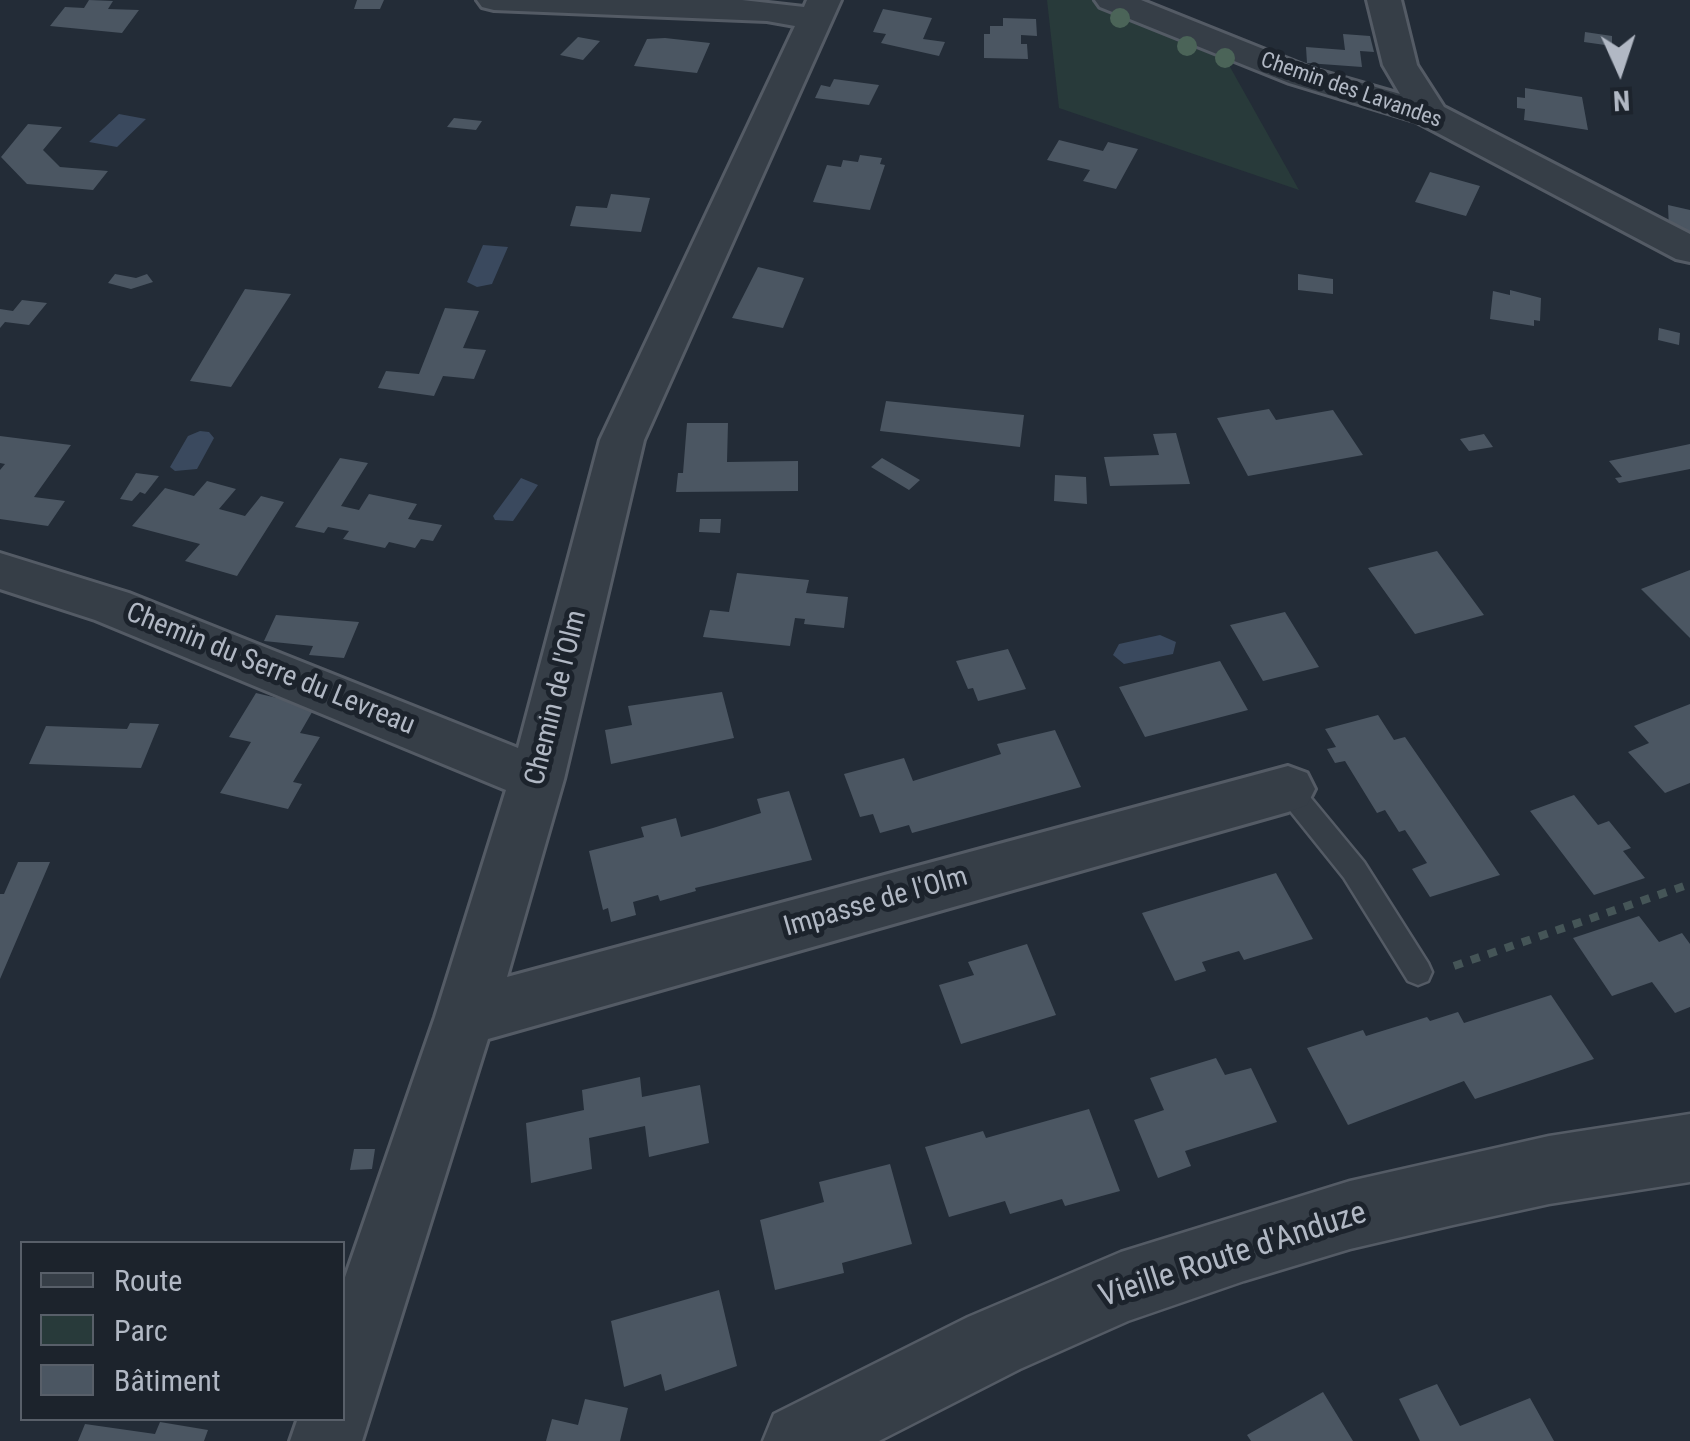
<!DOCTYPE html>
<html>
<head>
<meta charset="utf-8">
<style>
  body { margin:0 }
  #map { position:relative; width:1690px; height:1441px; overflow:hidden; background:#232c37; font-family:"Roboto Condensed",sans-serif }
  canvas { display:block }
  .legend { position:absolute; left:20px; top:1241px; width:325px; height:180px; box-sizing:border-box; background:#1c232c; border:2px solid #585f69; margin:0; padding:12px 18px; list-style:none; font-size:30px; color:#b1b8c4 }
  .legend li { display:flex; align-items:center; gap:20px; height:50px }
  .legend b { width:50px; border:2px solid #585f69 }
  .north { position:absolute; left:1570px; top:20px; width:100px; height:100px; -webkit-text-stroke:8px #1c232c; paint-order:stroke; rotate:177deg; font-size:28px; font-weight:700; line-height:40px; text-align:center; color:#b1b8c4 }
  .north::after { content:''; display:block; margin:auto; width:35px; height:45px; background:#b1b8c4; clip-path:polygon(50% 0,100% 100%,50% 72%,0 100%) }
</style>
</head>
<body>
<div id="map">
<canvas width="1690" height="1441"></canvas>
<ul class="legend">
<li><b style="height:12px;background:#363e47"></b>Route</li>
<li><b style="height:28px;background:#283a3a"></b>Parc</li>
<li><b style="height:28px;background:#4b5662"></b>Bâtiment</li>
</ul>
<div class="north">N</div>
</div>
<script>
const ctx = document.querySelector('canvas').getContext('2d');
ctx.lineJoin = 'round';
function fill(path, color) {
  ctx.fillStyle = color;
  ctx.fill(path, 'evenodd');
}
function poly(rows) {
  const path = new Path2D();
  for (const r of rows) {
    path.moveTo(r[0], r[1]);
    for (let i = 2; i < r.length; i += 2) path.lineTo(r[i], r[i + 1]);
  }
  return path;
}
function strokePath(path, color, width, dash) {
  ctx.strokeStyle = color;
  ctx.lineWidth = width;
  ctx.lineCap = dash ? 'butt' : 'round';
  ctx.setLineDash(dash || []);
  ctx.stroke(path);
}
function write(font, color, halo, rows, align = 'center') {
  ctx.font = font + ' "Roboto Condensed",sans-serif';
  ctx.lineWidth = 10;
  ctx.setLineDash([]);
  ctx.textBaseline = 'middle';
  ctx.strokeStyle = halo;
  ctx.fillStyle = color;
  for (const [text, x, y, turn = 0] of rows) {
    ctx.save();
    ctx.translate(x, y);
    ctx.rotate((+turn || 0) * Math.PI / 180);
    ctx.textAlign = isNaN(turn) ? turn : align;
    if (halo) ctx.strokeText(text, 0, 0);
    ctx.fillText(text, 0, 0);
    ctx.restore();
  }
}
const green = poly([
  [1047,0,1096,0,1225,58,1299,190,1059,108]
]);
const water = poly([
  [119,114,146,119,117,147,89,142],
  [483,245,508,247,492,284,477,287,467,282],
  [200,431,209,432,214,438,197,469,175,471,170,467,188,436],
  [521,478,538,485,513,521,495,520,493,516],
  [1160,635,1176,642,1173,654,1124,664,1113,655,1119,644]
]);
const building = poly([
  [89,0,113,1,108,9,139,10,122,33,50,26,65,7,84,8],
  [357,0,384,0,380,9,354,9],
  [883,9,932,18,923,39,945,42,939,56,881,43,886,34,873,32],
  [1003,18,1036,19,1037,36,1021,35,1021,44,1027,44,1028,59,984,58,984,34,990,34,990,26,1003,26],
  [1585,32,1612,36,1612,46,1584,42],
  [1343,34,1370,36,1374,52,1360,51,1362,67,1307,63,1306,47,1345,50],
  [578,37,600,41,583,60,560,55],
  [665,38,710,43,697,73,634,66,647,39],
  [834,79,879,85,869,105,815,98,821,85,830,87],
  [1525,88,1582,97,1588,130,1524,120,1525,109,1517,108,1517,97,1525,98],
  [454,118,482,121,476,130,447,127],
  [28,124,62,127,43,150,60,167,108,171,93,190,27,184,1,157],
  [1059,140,1103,151,1108,142,1138,149,1116,189,1083,181,1090,170,1047,160],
  [860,155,882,158,880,164,885,165,870,210,813,202,827,165,841,167,843,160,858,162],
  [1430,172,1480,186,1466,216,1415,202],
  [611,194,650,198,641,232,570,226,576,206,607,208],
  [1668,205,1690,210,1690,241,1669,230],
  [758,267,804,278,783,328,732,318],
  [115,274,136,278,147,274,153,282,131,289,108,283],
  [1298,274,1333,279,1333,294,1298,290],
  [245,289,291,294,231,387,190,381],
  [1510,290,1541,298,1540,321,1534,320,1534,326,1490,319,1493,291,1510,295],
  [22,300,47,303,29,325,5,322,0,328,0,309,13,311],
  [445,308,479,311,463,348,486,350,474,379,443,376,434,396,378,388,386,371,419,374],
  [1659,328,1680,333,1679,345,1658,340],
  [886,401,1024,415,1020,447,880,431],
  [1269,409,1276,420,1333,410,1363,455,1248,476,1217,418],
  [687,423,728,423,727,462,798,461,798,491,676,492,678,473,683,473],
  [1176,433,1190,484,1110,486,1104,457,1159,455,1153,434],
  [1484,434,1493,447,1469,451,1460,439],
  [0,436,71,445,34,497,65,501,48,526,0,519,0,470,5,464,0,463],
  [1690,444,1690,469,1619,483,1615,478,1622,477,1609,461],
  [340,458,368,463,341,506,359,510,369,494,417,504,408,519,442,525,433,541,421,539,415,548,389,542,385,548,343,539,349,531,328,527,324,533,295,527],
  [882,458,920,480,909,490,871,467],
  [136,473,159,476,145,494,140,492,132,501,120,499],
  [1055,475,1086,477,1087,504,1054,501],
  [207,481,236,489,219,509,245,516,261,496,284,502,237,576,185,561,200,544,132,526,165,488,194,496],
  [700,519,721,519,720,533,699,532],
  [1437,551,1484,615,1415,634,1368,568],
  [1690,570,1690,638,1641,589],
  [737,573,809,580,806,593,848,597,844,628,804,624,805,619,795,618,790,646,703,637,710,610,729,612],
  [1285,612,1319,667,1263,681,1230,625],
  [276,615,359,622,344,658,309,655,313,646,264,641],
  [1008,649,1026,689,978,701,973,688,968,689,956,661],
  [1220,661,1248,710,1145,737,1119,687],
  [722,692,734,738,611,764,605,730,632,725,628,706],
  [256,693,315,707,300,733,320,737,293,782,302,784,288,809,220,793,251,742,229,737],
  [1690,704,1690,783,1665,793,1628,752,1649,743,1634,726],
  [1378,715,1394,740,1405,737,1500,875,1430,897,1412,869,1427,863,1405,830,1399,832,1385,810,1377,813,1345,761,1335,763,1327,749,1336,747,1325,729],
  [130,723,159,724,141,768,29,764,46,726,127,729],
  [1055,730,1081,787,912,833,909,825,880,833,873,814,860,817,844,774,904,758,913,781,1001,754,997,744],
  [789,791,812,860,695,888,696,891,660,901,658,895,633,902,636,915,611,922,608,908,603,910,589,851,644,837,641,827,676,818,681,837,713,828,761,813,757,799],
  [1574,795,1598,825,1609,821,1631,848,1623,851,1645,878,1594,895,1530,811],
  [18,862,50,862,0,979,0,894,4,894],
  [1276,873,1313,939,1244,960,1239,951,1202,962,1206,971,1175,981,1142,913],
  [1639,916,1659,942,1682,933,1690,944,1690,1007,1675,1013,1652,982,1612,996,1573,938],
  [1027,944,1056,1015,961,1044,939,985,974,975,968,962],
  [1551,995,1594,1059,1475,1099,1464,1081,1348,1125,1307,1048,1363,1030,1366,1036,1427,1017,1430,1021,1458,1012,1464,1023],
  [1216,1058,1225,1075,1251,1068,1277,1122,1185,1151,1191,1166,1158,1178,1134,1120,1164,1110,1150,1078],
  [640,1077,642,1097,700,1085,709,1143,649,1157,645,1126,589,1138,592,1169,531,1183,526,1123,584,1110,582,1090],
  [1089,1109,1120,1191,1065,1206,1062,1199,1010,1214,1005,1201,949,1217,925,1147,983,1131,986,1138],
  [354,1149,375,1149,372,1169,350,1170],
  [890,1164,912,1244,842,1263,844,1273,775,1290,760,1220,824,1202,819,1182],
  [719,1290,737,1366,665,1391,661,1374,624,1387,611,1321],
  [1437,1384,1460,1426,1530,1398,1554,1441,1420,1441,1399,1399],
  [1323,1392,1353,1441,1251,1441,1247,1435],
  [585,1399,628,1408,620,1441,546,1441,552,1419,578,1425],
  [160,1422,208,1430,204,1441,78,1441,85,1424,155,1434]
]);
const path = poly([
  [1454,966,1690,884]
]);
const service = poly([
  [1288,778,1297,781,1364,862,1428,963,1432,972,1428,981,1418,985,1408,981,1344,878,1279,797,1275,789,1279,781,1288,778]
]);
const minor = poly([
  [477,0,742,0,804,7,807,0,841,0,644,440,564,779,507,977,1288,766,1307,773,1315,789,1307,805,1288,812,488,1039,362,1441,290,1441,298,1418,342,1418,342,1286,435,1017,506,790,95,620,0,589,0,553,129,593,518,748,600,440,795,26,767,21,494,10,482,7,477,0],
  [1095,0,1141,0,1313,69,1400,94,1383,65,1367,0,1401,0,1417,65,1444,107,1690,234,1690,262,1676,259,1417,122,1289,83,1100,7,1095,0]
]);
const tertiary = poly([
  [1690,1114,1690,1182,1549,1204,1453,1225,1350,1249,1244,1281,1128,1321,1020,1369,879,1441,763,1441,774,1414,968,1317,1121,1252,1350,1181,1549,1136,1690,1114]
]);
const trees = [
  [1120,18],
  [1187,46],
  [1225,58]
];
const farStreetnames = [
  ["Chemin des Lavandes",1351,91,19]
];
const streetNames = [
  ["Chemin du Serre du Levreau",270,670,22],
  ["Chemin de l'Olm",557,698,-76],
  ["Impasse de l'Olm",876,903,-16]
];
const nearStreetnames = [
  ["Vieille Route d'Anduze",1233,1256,-18]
];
fill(green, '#283a3a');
fill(water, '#3a495e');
fill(building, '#4b5662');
strokePath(service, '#545b65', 5);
strokePath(minor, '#545b65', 6);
strokePath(tertiary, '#545b65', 5);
strokePath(path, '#455557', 8, [9, 9]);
fill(service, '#363e47');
fill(minor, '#363e47');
fill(tertiary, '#363e47');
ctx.fillStyle = '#4b6458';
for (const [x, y] of trees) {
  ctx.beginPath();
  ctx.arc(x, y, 10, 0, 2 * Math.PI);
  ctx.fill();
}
write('22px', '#b1b8c4', '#1c232c', farStreetnames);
write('28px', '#b1b8c4', '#1c232c', streetNames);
write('32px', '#b1b8c4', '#1c232c', nearStreetnames);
</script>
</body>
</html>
